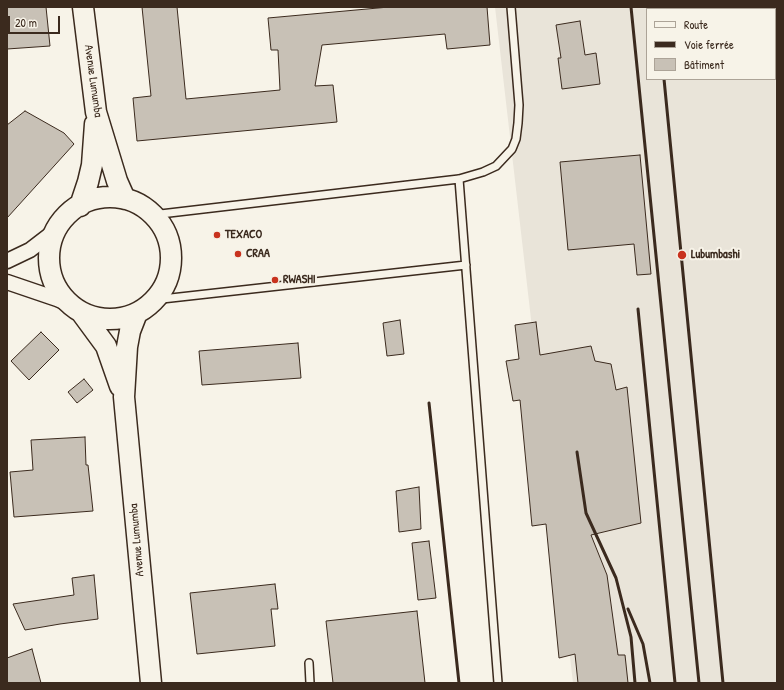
<!DOCTYPE html>
<html>
<head>
<meta charset="utf-8">
<style>
  body { margin:0 }
  #map { position:relative; width:784px; height:690px; overflow:hidden; background:#f7f3e8; font-family:"Patrick Hand",sans-serif }
  canvas { display:block }
  .frame { position:absolute; inset:0; border:8px solid #3b2a1e; pointer-events:none }
  .legend { position:absolute; left:646px; top:8px; width:130px; height:72px; box-sizing:border-box; background:#f7f3e8; border:1px solid #aca397; margin:0; padding:5px 7px; list-style:none; font-size:12px; color:#3b2a1e }
  .legend li { display:flex; align-items:center; gap:8px; height:20px }
  .legend b { width:20px; border:1px solid #aca397 }
  .scale { position:absolute; left:8px; top:16px; width:52px; height:18px; box-sizing:border-box; border:2px solid #3b2a1e; border-top:0; padding-left:5px; font-size:12px; line-height:14px; white-space:nowrap; color:#3b2a1e; -webkit-text-stroke:3px #f7f3e8; paint-order:stroke }
</style>
</head>
<body>
<div id="map">
<canvas width="784" height="690"></canvas>
<div class="frame"></div>
<ul class="legend">
<li><b style="height:5px;background:#f7f3e8"></b>Route</li>
<li><b style="height:5px;background:#3b2a1e"></b>Voie ferrée</li>
<li><b style="height:11px;background:#c8c1b6"></b>Bâtiment</li>
</ul>
<div class="scale">20 m</div>
</div>
<script>
const ctx = document.querySelector('canvas').getContext('2d');
ctx.lineJoin = 'round';
function fill(path, color) {
  ctx.fillStyle = color;
  ctx.fill(path, 'evenodd');
}
function poly(rows) {
  const path = new Path2D();
  for (const r of rows) {
    if (r.length === 3) {
      path.moveTo(r[0] + r[2], r[1]);
      path.arc(r[0], r[1], r[2], 0, 2 * Math.PI);
      continue;
    }
    path.moveTo(r[0], r[1]);
    for (let i = 2; i < r.length; i += 2) path.lineTo(r[i], r[i + 1]);
  }
  return path;
}
function strokePath(path, color, width, dash) {
  ctx.strokeStyle = color;
  ctx.lineWidth = width;
  ctx.lineCap = dash ? 'butt' : 'round';
  ctx.setLineDash(dash || []);
  ctx.stroke(path);
}
function write(font, color, halo, rows, align = 'center') {
  ctx.font = font + ' "Patrick Hand",sans-serif';
  ctx.lineWidth = 4;
  ctx.setLineDash([]);
  ctx.textBaseline = 'middle';
  ctx.strokeStyle = halo;
  ctx.fillStyle = color;
  for (const [text, x, y, turn = 0] of rows) {
    ctx.save();
    ctx.translate(x, y);
    ctx.rotate((+turn || 0) * Math.PI / 180);
    ctx.textAlign = isNaN(turn) ? turn : align;
    if (halo) ctx.strokeText(text, 0, 0);
    ctx.fillText(text, 0, 0);
    ctx.restore();
  }
}
const built = poly([
  [495,7,777,7,777,683,573,683],
  [647,9,775,9,775,79,647,79]
]);
const building = poly([
  [7,7,46,7,50,46,7,49,7,7],
  [142,7,177,7,186,99,280,90,278,50,271,50,268,18,389,7,487,7,490,45,447,49,445,34,322,45,315,86,333,85,337,122,137,141,133,98,151,96,142,7],
  [580,21,585,55,596,53,600,84,562,89,558,58,561,58,556,25,580,21],
  [25,111,64,133,74,144,7,218,7,125,25,111],
  [640,155,651,274,637,275,634,244,568,250,560,162,640,155],
  [400,320,404,354,387,356,383,323,400,320],
  [536,322,540,355,591,346,595,361,611,364,616,390,627,387,641,523,591,535,607,575,618,655,625,655,628,683,578,683,575,654,559,658,546,524,532,526,520,400,513,401,506,361,519,359,515,325,536,322],
  [41,332,59,350,29,380,11,361,41,332],
  [298,343,301,378,202,385,199,351,298,343],
  [84,379,93,390,77,403,68,392,84,379],
  [85,437,86,465,88,465,93,511,14,517,10,472,33,470,31,440,85,437],
  [419,487,421,529,399,532,396,491,419,487],
  [429,541,436,598,418,600,412,543,429,541],
  [94,575,98,619,60,624,25,630,13,604,74,595,72,578,94,575],
  [275,584,278,609,271,609,275,646,197,654,190,593,275,584],
  [417,611,425,683,333,683,326,621,417,611],
  [32,649,41,683,7,683,7,658,32,649]
]);
const service = poly([
  [459,179,498,683],
  [152,215,459,179,483,172,496,166,512,149,516,139,518,123,519,105,511,7],
  [153,300,466,265],
  [309,663,310,683]
]);
const minor = poly([
  [7,261,30,250,56,230],
  [7,282,57,299,71,305]
]);
const secondary = poly([
  [83,7,96,112,117,181,125,199],
  [110,258,61],
  [80,206,88,182,92,165,95,124],
  [81,312,106,346,120,386],
  [137,313,130,331,127,347,124,397,151,683]
]);
const rail = poly([
  [631,7,699,683],
  [657,7,657,9],
  [664,79,723,683],
  [638,309,675,683],
  [429,403,459,683],
  [577,452,586,513,616,578,631,637,635,683],
  [628,609,643,644,650,683]
]);
const markers = [
  [217,235,4,"#c8321e"],
  [238,254,4,"#c8321e"],
  [682,255,5,"#c8321e"],
  [275,280,4,"#c8321e"]
];
const streetNames = [
  ["Avenue Lumumba",93,81,82],
  ["Avenue Lumumba",137,540,-95]
];
const poiNames = [
  ["TEXACO",225,235],
  ["CRAA",246,254],
  ["Lubumbashi",691,255],
  ["RWASHI",283,280]
];
fill(built, '#e9e4d9');
fill(building, '#c8c1b6');
strokePath(building, '#3b2a1e', 1);
strokePath(service, '#3b2a1e', 10);
strokePath(minor, '#3b2a1e', 17);
strokePath(secondary, '#3b2a1e', 23);
strokePath(service, '#f7f3e8', 7);
strokePath(minor, '#f7f3e8', 14);
strokePath(secondary, '#f7f3e8', 20);
strokePath(rail, '#3b2a1e', 3);
for (const [x, y, r, color] of markers) {
  const dot = new Path2D();
  dot.arc(x, y, r, 0, 2 * Math.PI);
  ctx.fillStyle = color;
  ctx.fill(dot);
  strokePath(dot, '#f7f3e8', 1.5);
}
write('12px', '#3b2a1e', '#f7f3e8', streetNames);
write('bold 12px', '#3b2a1e', '#f7f3e8', poiNames, 'left');
</script>
</body>
</html>
